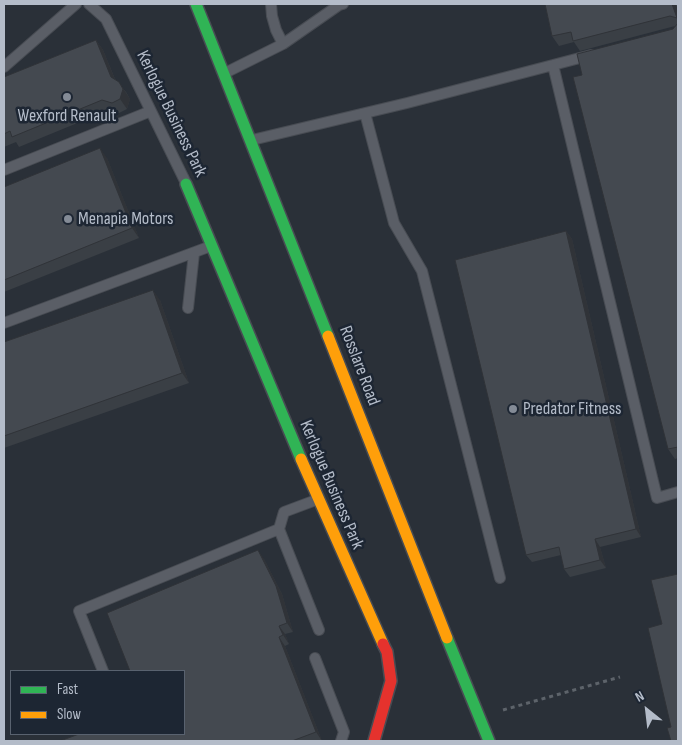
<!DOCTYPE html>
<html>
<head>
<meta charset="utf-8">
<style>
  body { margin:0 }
  #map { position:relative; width:682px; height:745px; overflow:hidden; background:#2a3038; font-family:"Sofia Sans Condensed",sans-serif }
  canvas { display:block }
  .frame { position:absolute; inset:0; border:5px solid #b4bcc9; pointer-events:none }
  .legend { position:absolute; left:10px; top:670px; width:175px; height:65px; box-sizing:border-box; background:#1d2633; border:1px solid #59626f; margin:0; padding:6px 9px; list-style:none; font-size:15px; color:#b4bcc9 }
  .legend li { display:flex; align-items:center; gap:10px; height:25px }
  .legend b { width:25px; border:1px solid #59626f }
  .north { position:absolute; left:622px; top:685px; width:50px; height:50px; -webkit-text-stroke:4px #1d2633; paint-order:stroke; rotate:331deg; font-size:14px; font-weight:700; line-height:20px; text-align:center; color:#b4bcc9 }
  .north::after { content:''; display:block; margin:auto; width:18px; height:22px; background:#b4bcc9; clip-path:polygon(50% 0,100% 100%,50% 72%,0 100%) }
</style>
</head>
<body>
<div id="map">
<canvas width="682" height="745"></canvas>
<div class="frame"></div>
<ul class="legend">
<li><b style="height:6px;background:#30b455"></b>Fast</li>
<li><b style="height:6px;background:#ff9f0a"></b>Slow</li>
</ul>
<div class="north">N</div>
</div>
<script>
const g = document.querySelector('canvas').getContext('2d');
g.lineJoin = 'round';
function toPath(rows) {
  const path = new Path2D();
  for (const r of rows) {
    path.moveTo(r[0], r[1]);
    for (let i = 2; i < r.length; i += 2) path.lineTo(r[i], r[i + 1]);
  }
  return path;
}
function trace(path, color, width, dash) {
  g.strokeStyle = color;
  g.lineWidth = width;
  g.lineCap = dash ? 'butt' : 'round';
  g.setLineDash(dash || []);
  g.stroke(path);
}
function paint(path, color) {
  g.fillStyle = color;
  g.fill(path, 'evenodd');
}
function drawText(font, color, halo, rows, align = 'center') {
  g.font = font + ' "Sofia Sans Condensed",sans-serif';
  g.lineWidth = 5;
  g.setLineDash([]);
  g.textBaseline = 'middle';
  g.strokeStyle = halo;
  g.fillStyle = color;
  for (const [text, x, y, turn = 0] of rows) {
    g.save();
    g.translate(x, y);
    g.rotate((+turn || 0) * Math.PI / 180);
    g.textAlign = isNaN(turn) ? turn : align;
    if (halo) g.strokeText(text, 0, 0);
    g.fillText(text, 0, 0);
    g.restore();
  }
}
const lane = toPath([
  [89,4,106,19,186,183],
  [271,4,272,16,276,30,283,44],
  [553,65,591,55],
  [4,67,76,4],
  [225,73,283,44,339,5,343,4],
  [365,113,394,223,422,271,500,578],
  [252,140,407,103,553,65,657,498,678,492],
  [4,170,151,111],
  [188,308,194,253],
  [4,323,211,246],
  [316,500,284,512,279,529,319,630],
  [315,658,344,732,341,741],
  [103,671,79,611,279,529]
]);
const fast = toPath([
  [196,4,328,336],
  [186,184,301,459],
  [447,638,489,741]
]);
const slow = toPath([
  [328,336,447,638],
  [301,459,383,644]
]);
const jam = toPath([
  [374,741,391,681,387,652,383,644]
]);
trace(lane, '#484c53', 12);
trace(fast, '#484c53', 14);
trace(slow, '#484c53', 14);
trace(jam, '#484c53', 14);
trace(toPath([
  [503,710,620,677]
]), '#5d636a', 3, [4, 4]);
trace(lane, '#5a5e66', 10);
trace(fast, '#30b455', 11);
trace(slow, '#ff9f0a', 11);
trace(jam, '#e5322d', 11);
paint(toPath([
  [545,4,678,4,678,6,677,7,678,11,678,458,675,459,668,449,582,75,673,29,675,26,580,51,574,42,559,46,552,36],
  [96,40,103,50,115,79,126,92,130,99,127,109,119,113,109,110,19,147,16,142,4,147,4,77],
  [107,158,139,238,4,292,4,187],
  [566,231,572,239,641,537,600,547,606,568,570,577,564,569,561,555,532,562,526,555],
  [160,300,189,383,4,448,4,342],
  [264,559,282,594,293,632,285,634,289,644,285,646,322,741,60,741,184,734]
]), '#3a3f45');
paint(toPath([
  [672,4,675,4,677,7,678,11,678,20,677,18],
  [96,40,103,50,118,87,111,77],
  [119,82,130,99,127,109,120,99],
  [100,148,107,158,139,238,132,228],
  [566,231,572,239,641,537,636,529],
  [153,290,160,300,189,383,182,373],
  [595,539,600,547,606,568,600,560],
  [258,550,264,559,282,594,293,632,287,623],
  [279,626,285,634,289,644,283,635],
  [279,637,285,646,322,741,316,732]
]), '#303338');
const building = toPath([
  [545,4,672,4,677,18,670,16,573,41,571,32,552,36,545,4],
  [678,23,678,447,668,449,573,77,582,75,577,54,673,29,678,23],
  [96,40,111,77,119,82,123,89,120,99,112,103,102,100,12,137,10,131,4,134,4,77,96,40],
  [100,148,132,228,4,280,4,187,100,148],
  [566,231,636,529,595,539,600,560,564,569,559,547,526,555,455,260,566,231],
  [153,290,182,373,4,436,4,342,153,290],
  [258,550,276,586,287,623,279,626,283,635,279,637,316,732,292,741,60,741,79,734,184,734,184,671,130,671,107,613,258,550],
  [678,574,678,741,671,741,667,728,671,727,648,628,662,624,651,580,678,574]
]);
paint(building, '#444950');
trace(building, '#303338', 1);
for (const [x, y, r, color] of [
  [67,97,5,"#848b96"],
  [68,219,5,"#848b96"],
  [513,409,5,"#848b96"]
]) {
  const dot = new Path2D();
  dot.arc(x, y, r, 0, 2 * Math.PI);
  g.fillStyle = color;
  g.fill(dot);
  trace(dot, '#1d2633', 2);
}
drawText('18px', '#b4bcc9', '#1d2633', [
  ["Kerlogue Business Park",171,114,64],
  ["Rosslare Road",359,366,69],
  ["Kerlogue Business Park",331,485,67]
]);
drawText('18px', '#b4bcc9', '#1d2633', [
  ["Wexford Renault",67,116,"center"],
  ["Menapia Motors",78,219],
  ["Predator Fitness",523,409]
], 'left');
</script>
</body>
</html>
